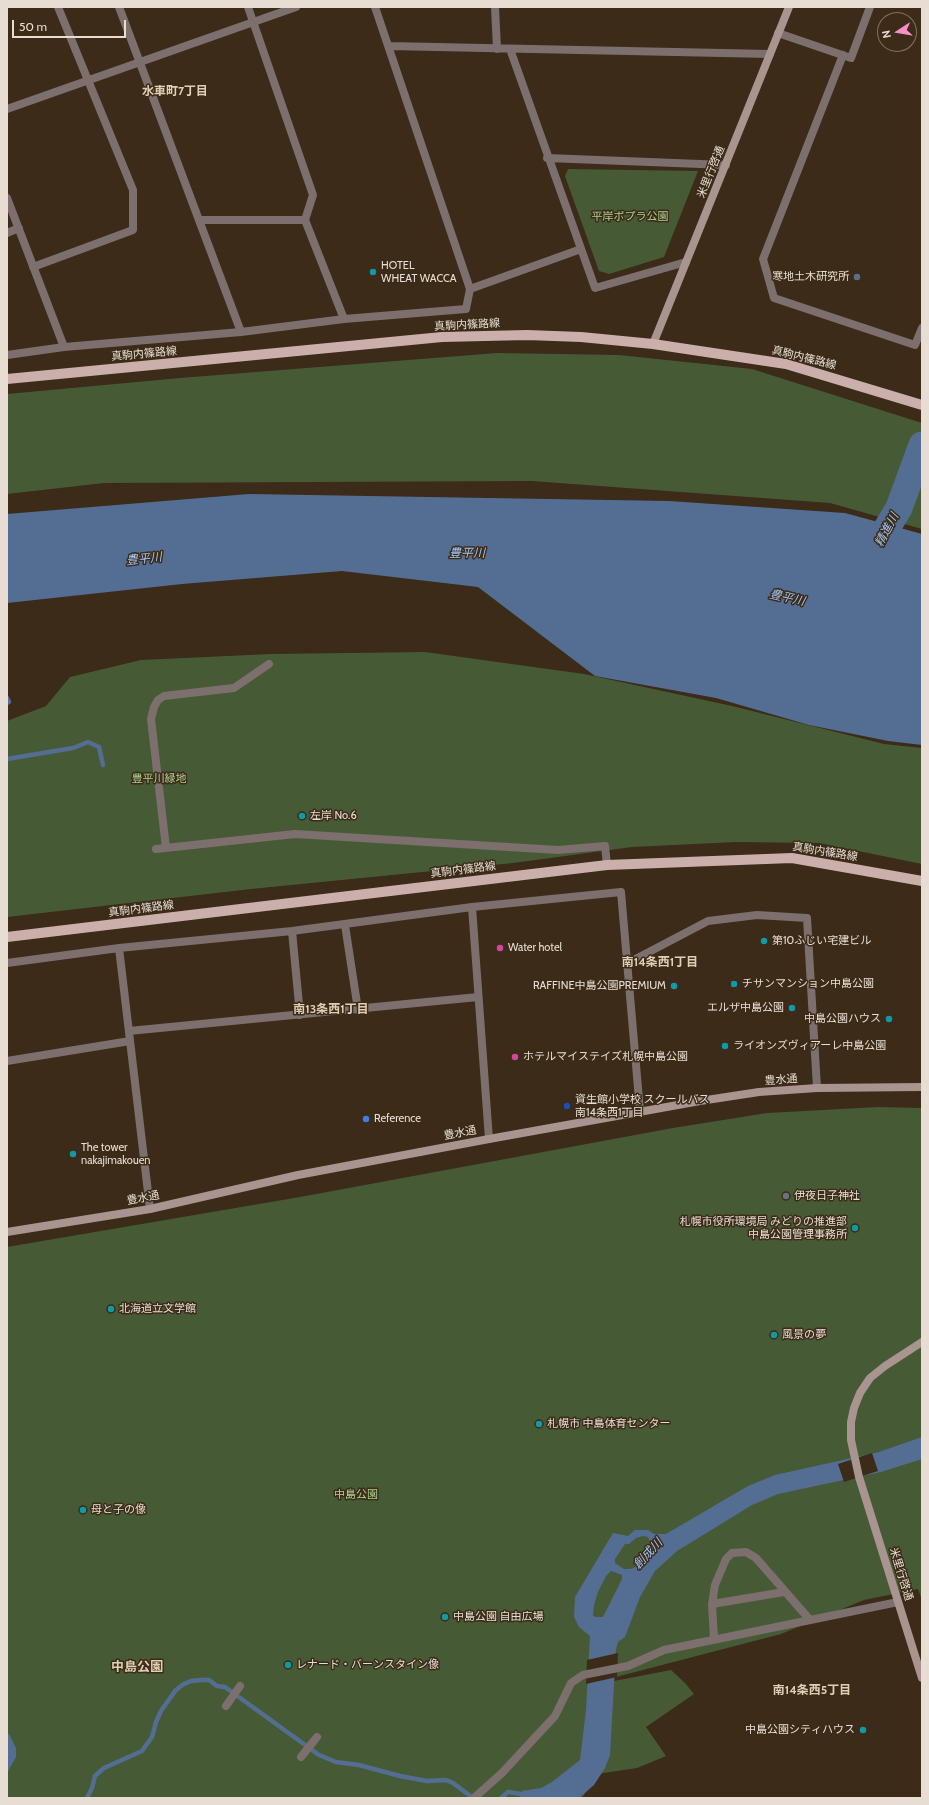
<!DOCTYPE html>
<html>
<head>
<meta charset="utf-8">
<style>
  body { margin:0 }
  #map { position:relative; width:929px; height:1805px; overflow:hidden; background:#3b2b18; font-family:Cabin,sans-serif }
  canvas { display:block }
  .frame { position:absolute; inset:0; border:8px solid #e7ddd2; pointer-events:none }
  .north { position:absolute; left:877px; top:12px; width:40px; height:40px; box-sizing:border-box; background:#3b2b18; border:1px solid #807262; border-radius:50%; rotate:258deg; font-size:11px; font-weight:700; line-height:16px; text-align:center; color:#e7ddd2 }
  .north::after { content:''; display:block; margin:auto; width:14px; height:18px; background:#fa8fc7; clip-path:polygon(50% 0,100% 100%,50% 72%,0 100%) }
  .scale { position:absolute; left:12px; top:20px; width:114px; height:18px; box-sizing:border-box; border:2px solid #e7ddd2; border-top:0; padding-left:5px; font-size:12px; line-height:14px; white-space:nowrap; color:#e7ddd2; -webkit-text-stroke:3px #3b2b18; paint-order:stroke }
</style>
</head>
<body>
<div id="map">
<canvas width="929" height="1805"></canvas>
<div class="frame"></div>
<div class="north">N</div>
<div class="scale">50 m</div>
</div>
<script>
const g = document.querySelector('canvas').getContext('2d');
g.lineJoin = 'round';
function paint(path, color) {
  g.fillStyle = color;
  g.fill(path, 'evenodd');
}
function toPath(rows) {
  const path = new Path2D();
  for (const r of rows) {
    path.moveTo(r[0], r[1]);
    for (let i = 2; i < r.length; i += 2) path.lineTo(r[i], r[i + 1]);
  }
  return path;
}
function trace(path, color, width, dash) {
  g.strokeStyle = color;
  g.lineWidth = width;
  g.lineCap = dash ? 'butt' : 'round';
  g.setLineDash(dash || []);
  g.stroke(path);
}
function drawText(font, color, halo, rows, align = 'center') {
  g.font = font + ' Cabin,"Noto Sans JP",sans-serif';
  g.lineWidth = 3;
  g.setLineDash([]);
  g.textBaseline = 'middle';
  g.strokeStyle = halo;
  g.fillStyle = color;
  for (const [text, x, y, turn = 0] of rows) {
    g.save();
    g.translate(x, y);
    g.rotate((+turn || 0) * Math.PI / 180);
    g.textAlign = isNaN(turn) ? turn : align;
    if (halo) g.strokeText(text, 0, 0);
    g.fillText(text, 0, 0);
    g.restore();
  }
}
paint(toPath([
  [568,169,698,171,664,257,609,274,599,271,565,176],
  [497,353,619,355,752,369,922,423,922,529,830,503,532,481,104,483,7,494,7,394,180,378],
  [425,652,584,674,732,706,884,744,922,748,922,864,819,843,736,842,632,847,513,863,251,889,7,917,7,721,46,706,70,677,141,660,271,654],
  [878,1107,922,1108,922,1600,918,1589,864,1600,781,1634,593,1683,614,1681,671,1670,685,1683,694,1694,646,1727,666,1756,637,1768,597,1774,582,1798,7,1798,7,1247,300,1197,673,1128,767,1113]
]), '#465b35');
paint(toPath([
  [249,494,669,501,845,513,922,534,922,745,888,741,809,725,716,698,595,676,478,587,342,571,182,584,7,603,7,514],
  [922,1437,922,1459,881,1472,778,1494,752,1505,677,1551,655,1571,640,1597,625,1637,618,1642,616,1649,610,1755,605,1768,594,1785,579,1798,520,1798,522,1791,541,1788,552,1782,580,1760,586,1710,590,1636,579,1627,574,1617,575,1597,613,1533,628,1536,635,1530,648,1530,654,1534,666,1534,748,1486,775,1475,879,1452],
  [643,1536,648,1537,651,1543,649,1551,642,1563,636,1567,630,1569,624,1569,615,1563,615,1559,625,1544,629,1544,636,1538],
  [611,1571,622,1575,622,1579,603,1617,595,1617,593,1615,594,1605,598,1592,606,1576],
  [7,1733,9,1734,16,1748,16,1757,7,1773]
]), '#536e92');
paint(toPath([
  [872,1453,878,1471,844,1482,838,1464],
  [618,1653,617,1677,586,1684,587,1660]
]), '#3b2b18');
trace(toPath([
  [7,698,9,702,7,703],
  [7,759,73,748,88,742,99,747,103,765],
  [87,1798,92,1788,95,1776,104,1768,142,1751,152,1737,156,1722,161,1711,175,1691,182,1685,191,1681,201,1680,209,1680,217,1686,225,1687,319,1755,336,1762,359,1765,400,1776,427,1781,446,1780,453,1783,473,1798],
  [501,1798,508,1792,521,1794,524,1798]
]), '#536e92', 4.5);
trace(toPath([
  [872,559,884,533,899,508,922,445]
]), '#536e92', 27);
trace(toPath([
  [778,33,851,58,870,7],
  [843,55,763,259,774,298,915,345,922,328],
  [166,848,151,719,154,707,158,700,164,696,234,688,269,664],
  [156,849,295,834,558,850,605,846,607,865],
  [712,1604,784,1592],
  [714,1639,712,1604,715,1585,726,1559,732,1553,746,1552,756,1558,810,1620],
  [474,1798,502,1773,555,1716,571,1683,583,1675,628,1666,664,1650,898,1602]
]), '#7d6f6d', 8);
trace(toPath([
  [119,7,241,332],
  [248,7,313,195,305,220,344,319],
  [495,7,497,49],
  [389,46,770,54],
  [510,49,595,288,686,262],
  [7,109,296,7],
  [547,158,726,165],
  [7,198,64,347],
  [199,220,305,220],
  [7,233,19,228],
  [33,267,133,230,133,190,58,7],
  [470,289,581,249],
  [7,355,64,347,241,332,344,319,466,309,470,289,375,7],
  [472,907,489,1139],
  [345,925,358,1010],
  [292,931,300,1015],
  [119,948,150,1209],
  [7,963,119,948,292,931,472,907,621,892,640,1111],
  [628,963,708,921,757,915,807,918,817,1088],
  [129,1031,478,997],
  [7,1061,130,1041],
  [226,1706,240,1686],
  [301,1757,317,1737]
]), '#7d6f6d', 8);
trace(toPath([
  [653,344,789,7],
  [7,1232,150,1209,298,1175,489,1139,700,1101,759,1092,817,1088,922,1087],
  [922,1342,885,1366,870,1378,860,1393,854,1408,851,1422,851,1440,859,1477,922,1678]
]), '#a99490', 8);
trace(toPath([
  [7,379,442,337,527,335,581,337,653,344,786,364,922,405],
  [7,937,607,865,792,858,922,881]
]), '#cbafab', 10);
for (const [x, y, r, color] of [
  [373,272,4,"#0f9aa8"],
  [857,277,4,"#5c6f8a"],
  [302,816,4,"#0f9aa8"],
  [764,941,4,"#0f9aa8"],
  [500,948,4,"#d1479c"],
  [734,984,4,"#0f9aa8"],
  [674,986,4,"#0f9aa8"],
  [792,1008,4,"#0f9aa8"],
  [889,1019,4,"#0f9aa8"],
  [725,1046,4,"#0f9aa8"],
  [515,1057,4,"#d1479c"],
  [567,1106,4,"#1a4fb4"],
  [366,1119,4,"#3f7fe0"],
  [73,1154,4,"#0f9aa8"],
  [786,1196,4,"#6b7280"],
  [855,1228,4,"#0f9aa8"],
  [111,1309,4,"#0f9aa8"],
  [774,1335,4,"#0f9aa8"],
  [539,1424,4,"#0f9aa8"],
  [83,1510,4,"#0f9aa8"],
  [445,1617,4,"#0f9aa8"],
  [288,1665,4,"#0f9aa8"],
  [863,1730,4,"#0f9aa8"]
]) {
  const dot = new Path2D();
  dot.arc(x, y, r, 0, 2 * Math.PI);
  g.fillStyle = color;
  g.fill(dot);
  trace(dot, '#3b2b18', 1.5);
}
drawText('11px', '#e7ddd2', '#3b2b18', [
  ["米里行啓通",711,172,-68],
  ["真駒内篠路線",467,325,-3],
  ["真駒内篠路線",144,354,-5],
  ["真駒内篠路線",804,358,14],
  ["真駒内篠路線",825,852,9],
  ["真駒内篠路線",463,870,-7],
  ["真駒内篠路線",141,909,-7],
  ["豊水通",781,1080,-4],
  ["豊水通",460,1133,-11],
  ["豊水通",143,1198,-11],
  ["米里行啓通",901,1574,73]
]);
drawText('11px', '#add190', '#3b2b18', [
  ["平岸ポプラ公園",630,217],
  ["豊平川緑地",159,779],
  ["中島公園",356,1495]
]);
drawText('11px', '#e7ddd2', '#3b2b18', [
  ["HOTEL",381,266],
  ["WHEAT WACCA",381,279],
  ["寒地土木研究所",849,277,"right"],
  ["左岸 No.6",310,816],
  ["第10ふじい宅建ビル",772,941],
  ["Water hotel",508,948],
  ["チサンマンション中島公園",742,984],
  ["RAFFINE中島公園PREMIUM",666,986,"right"],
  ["エルザ中島公園",784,1008,"right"],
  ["中島公園ハウス",881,1019,"right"],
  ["ライオンズヴィアーレ中島公園",733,1046],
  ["ホテルマイステイズ札幌中島公園",523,1057],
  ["資生館小学校 スクールバス",575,1100],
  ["南14条西1丁目",575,1113],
  ["Reference",374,1119],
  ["The tower",81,1148],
  ["nakajimakouen",81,1161],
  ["伊夜日子神社",794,1196],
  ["札幌市役所環境局 みどりの推進部",847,1222,"right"],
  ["中島公園管理事務所",847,1235,"right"],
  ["北海道立文学館",119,1309],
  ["風景の夢",782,1335],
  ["札幌市 中島体育センター",547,1424],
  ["母と子の像",91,1510],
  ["中島公園 自由広場",453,1617],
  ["レナード・バーンスタイン像",296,1665],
  ["中島公園シティハウス",855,1730,"right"]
], 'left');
drawText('bold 12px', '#e1ceb6', '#3b2b18', [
  ["水車町7丁目",175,91],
  ["南14条西1丁目",660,962],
  ["南13条西1丁目",331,1009],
  ["南14条西5丁目",812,1690]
]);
drawText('italic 12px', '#a2c5f4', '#3b2b18', [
  ["精進川",887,530,-62],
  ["豊平川",467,553],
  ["豊平川",144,559,-6],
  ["豊平川",787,598,13],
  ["創成川",648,1554,-47]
]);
drawText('bold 13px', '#e1ceb6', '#3b2b18', [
  ["中島公園",137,1667]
]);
</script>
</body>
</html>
